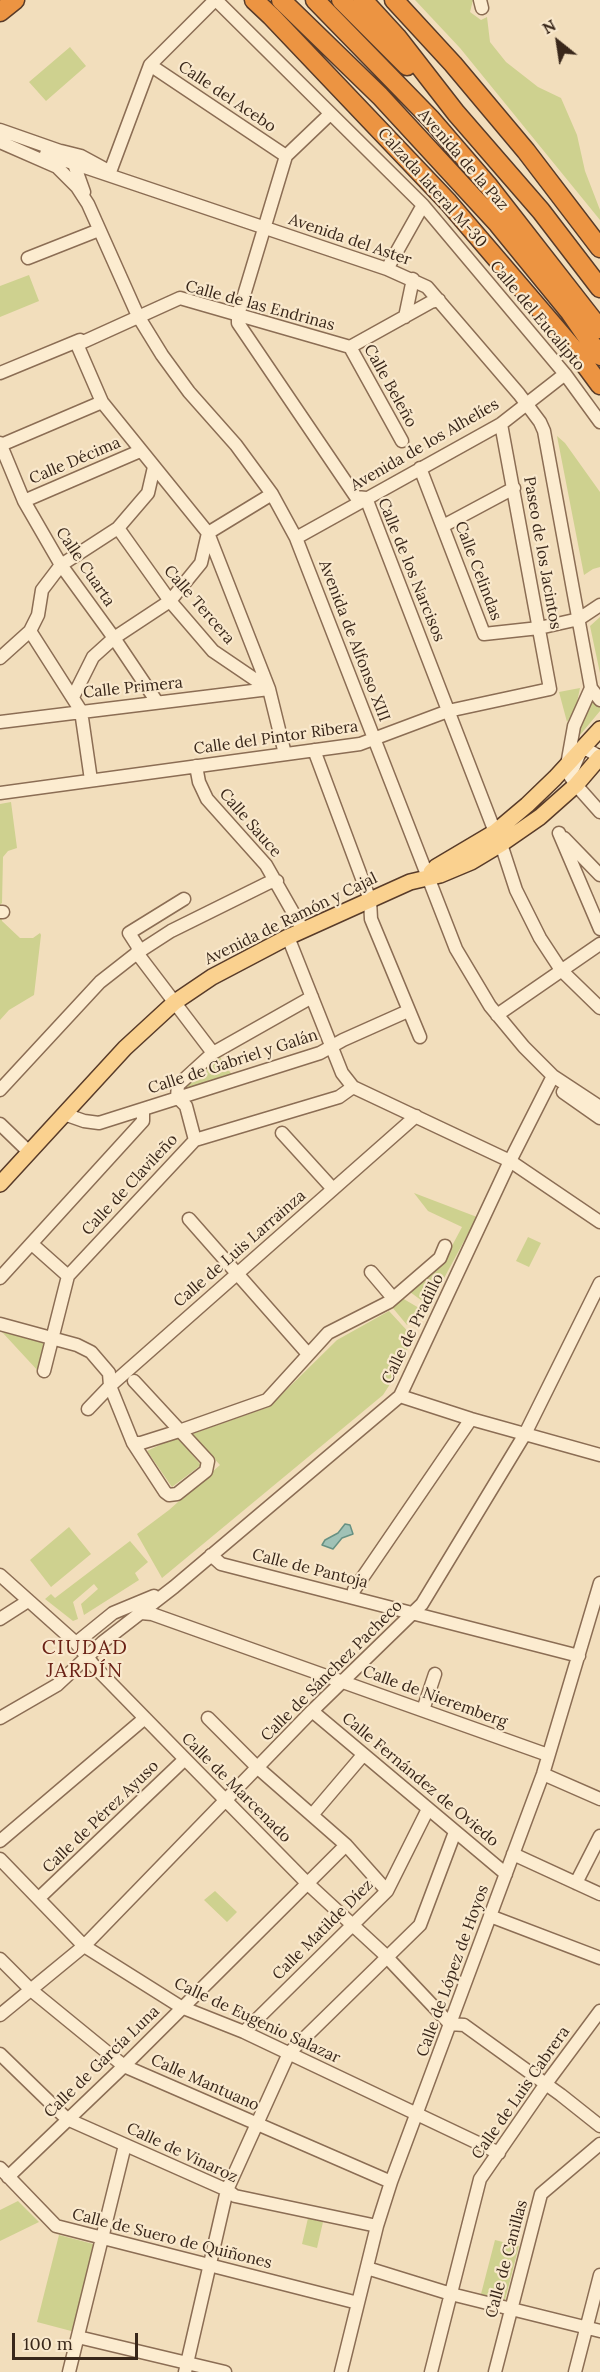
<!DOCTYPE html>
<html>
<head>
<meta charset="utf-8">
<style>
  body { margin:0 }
  #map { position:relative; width:600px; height:2372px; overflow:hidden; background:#f2debc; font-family:Lora,serif }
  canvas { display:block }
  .north { position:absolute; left:528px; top:12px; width:60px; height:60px; -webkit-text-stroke:4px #f9e8cc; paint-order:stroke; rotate:330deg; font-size:16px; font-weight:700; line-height:24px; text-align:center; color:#39271a }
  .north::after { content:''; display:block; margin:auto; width:21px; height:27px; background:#39271a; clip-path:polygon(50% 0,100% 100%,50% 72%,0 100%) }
  .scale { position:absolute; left:12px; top:2333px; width:126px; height:27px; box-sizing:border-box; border:3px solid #39271a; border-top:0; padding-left:8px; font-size:18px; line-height:21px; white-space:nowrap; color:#39271a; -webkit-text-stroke:4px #f9e8cc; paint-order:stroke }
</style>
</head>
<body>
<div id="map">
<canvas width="600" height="2372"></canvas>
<div class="north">N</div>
<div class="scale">100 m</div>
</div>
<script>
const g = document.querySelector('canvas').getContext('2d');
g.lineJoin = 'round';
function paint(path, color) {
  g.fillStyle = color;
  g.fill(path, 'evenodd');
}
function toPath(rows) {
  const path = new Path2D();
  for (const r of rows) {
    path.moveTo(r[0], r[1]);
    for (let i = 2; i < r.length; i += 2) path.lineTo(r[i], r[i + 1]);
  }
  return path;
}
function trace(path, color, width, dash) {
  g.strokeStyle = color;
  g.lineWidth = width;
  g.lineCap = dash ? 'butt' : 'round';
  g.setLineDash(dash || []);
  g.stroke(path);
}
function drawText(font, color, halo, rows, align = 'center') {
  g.font = font + ' Lora,serif';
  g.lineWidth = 4.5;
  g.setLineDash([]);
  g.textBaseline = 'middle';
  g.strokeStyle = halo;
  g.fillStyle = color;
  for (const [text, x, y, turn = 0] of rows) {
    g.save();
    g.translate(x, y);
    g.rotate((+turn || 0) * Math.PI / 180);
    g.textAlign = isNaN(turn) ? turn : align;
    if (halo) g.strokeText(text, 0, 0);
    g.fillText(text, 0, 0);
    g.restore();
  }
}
paint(toPath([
  [415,0,473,0,470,12,481,20,487,17,490,42,506,62,538,87,561,98,577,135,585,171,600,210,600,220,460,48],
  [70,47,86,66,46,101,29,82],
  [29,275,39,301,0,317,0,286],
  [557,436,565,443,600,492,600,567,593,569,584,575],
  [600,617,600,673,590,626],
  [580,688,576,707,567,722,559,692],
  [591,691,600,705,600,711,575,741],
  [11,802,17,848,8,851,3,857,2,903,0,905,0,804],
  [0,907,2,921,20,938,33,938,40,933,41,935,34,995,9,1010,0,1020],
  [218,1054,232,1075,184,1091,182,1086],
  [414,1193,477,1217,429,1306,410,1292,445,1259,462,1227,428,1211],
  [528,1237,541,1243,529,1267,516,1261],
  [402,1298,419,1308,407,1325,392,1307],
  [389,1311,413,1337,394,1378,383,1395,162,1578,137,1534,169,1510,220,1465,192,1434,269,1407,337,1340],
  [2,1332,47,1343,39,1372],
  [177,1437,201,1465,172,1487,147,1451],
  [69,1527,91,1554,51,1587,30,1560],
  [130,1541,148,1562,135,1573,139,1580,84,1615,81,1604,98,1589,94,1584,73,1602,78,1619,73,1621,45,1599,51,1594,55,1598],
  [215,1891,237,1912,227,1922,204,1900],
  [18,2201,39,2222,0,2241,0,2210],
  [308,2218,323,2222,317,2248,302,2244],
  [59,2235,97,2245,75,2332,37,2322],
  [495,2240,519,2246,505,2300,481,2294]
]), '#ced18f');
const water = toPath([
  [345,1524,350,1525,353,1534,342,1538,333,1549,322,1545,325,1540,338,1533,345,1524]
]);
paint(water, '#a0c2b6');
trace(water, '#679183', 1.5);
const minor = toPath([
  [216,0,423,205,565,374,600,422],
  [480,0,482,8],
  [150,65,286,156],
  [330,114,286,156,238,315,238,323,356,497,366,498,495,832],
  [0,130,60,151,74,164,84,192],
  [0,142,57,167,77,187,88,204,138,316,162,355,189,392,236,445,272,494,296,538,456,949,490,1006,524,1047,553,1076,600,1107],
  [61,151,81,156,105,169],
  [46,154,387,269,427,287,519,394,540,422,544,431,591,688,600,700],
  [110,172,150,65,215,0],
  [28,258,99,230],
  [387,269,423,205],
  [405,317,413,279],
  [76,342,102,402,208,533,269,689,285,754],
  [350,347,402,441],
  [0,373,80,340,83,342,180,298,350,347,431,302,439,300],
  [0,443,24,501,61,565,114,638,157,702],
  [1,445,102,402],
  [420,468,484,634,539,628,579,619,600,605],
  [24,501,140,451],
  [443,526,514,488],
  [118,528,170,601,213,651,269,689],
  [296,538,501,424,565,374],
  [30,631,81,711,91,780],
  [0,658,30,631,38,615,42,590,61,565,118,528,148,493,154,467],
  [73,697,93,657,114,638,170,601,201,563,208,533,272,494],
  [0,722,269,689],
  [314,750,370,900,371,919,420,1037],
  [600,757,588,750,581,750,570,776,576,785,600,812],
  [567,765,574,726,591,688],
  [196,766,199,782,207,799,266,865,303,930],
  [0,793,360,744,448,711,550,689,501,424],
  [559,833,600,929],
  [564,838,600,875],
  [501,844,516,890,540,938,561,970,600,1008],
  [184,899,129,933,138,947,137,953,213,1053],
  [0,912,3,912],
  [288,937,342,1073,353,1087,510,1161,600,1222],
  [497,1015,600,944],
  [0,1090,100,982,137,953,171,931,268,883,277,881],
  [563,1092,600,1118],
  [177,1097,178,1085,213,1053,312,997],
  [177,1097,186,1106,195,1140],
  [64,1114,84,1121,99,1123,320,1053,343,1040,408,1011],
  [0,1124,29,1152],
  [282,1133,333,1189],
  [189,1219,308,1354],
  [32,1244,68,1276],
  [371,1272,393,1298],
  [0,1278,143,1121,143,1109],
  [0,1324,77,1345,91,1352,109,1373,110,1386,133,1443,165,1492,169,1495,177,1494,206,1471,208,1461,134,1381],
  [44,1371,68,1276,195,1140,339,1097,353,1087],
  [400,1396,471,1419,600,1455],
  [88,1409,110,1386,416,1116],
  [133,1443,141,1443,179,1431,267,1400,328,1333,389,1302,440,1258,445,1246],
  [211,1555,221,1564,579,1656],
  [0,1575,76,1643,95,1667,185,1759,307,1883,383,1953,450,2024,464,2025,561,2095,600,2126],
  [353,1597,354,1590,471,1419],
  [141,1613,152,1614,548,1755],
  [0,1619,28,1601],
  [76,1643,113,1613,154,1596],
  [423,1710,435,1674],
  [312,1711,506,1874],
  [0,1718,57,1685,103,1642,174,1587,400,1396,510,1161,553,1076],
  [208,1718,258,1768,346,1845,387,1891],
  [543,1774,600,1799],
  [312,1815,363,1755],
  [0,1841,145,1718],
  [513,1854,600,1894],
  [0,1859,84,1946,181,2007,244,2032,499,2153],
  [576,1883,600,1836],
  [39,1898,185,1759],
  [490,1916,600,1958],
  [0,1959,31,1990,124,2066,391,2182],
  [0,2015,84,1946,312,1711,422,1604,525,1434,600,1283],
  [244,2032,387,1891,428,1809],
  [0,2054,67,2119,227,2190,235,2196,377,2226],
  [0,2168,56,2226,358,2303],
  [8,2177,124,2066,346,1845],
  [367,2268,451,2294,600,2331],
  [78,2337,225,2372],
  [69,2372,125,2145],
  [185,2372,227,2190,289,2053,420,1925,455,1832],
  [341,2372,377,2226,391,2182,543,1774,600,1583],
  [431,2372,480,2179,545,2085,600,2011],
  [495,2372,541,2194,600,2144],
  [575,2372,600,2275]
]);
const major = toPath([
  [431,872,436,867,495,832,527,805,555,778,600,729],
  [0,1184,125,1048,175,1002,212,977,288,937,410,882,440,875,471,862,501,844,540,817,576,785,600,757]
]);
const highway = toPath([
  [254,0,271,16,448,202,572,347,600,385],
  [281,0,380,96,498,224,569,311,600,356],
  [315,0,431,119,487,184,600,329],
  [341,0,407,66],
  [363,0,397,37,456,113,541,211,600,288],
  [394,0,453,64,526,151,600,248],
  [0,12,15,0]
]);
trace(minor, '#8b6d54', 15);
trace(major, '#583b29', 18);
trace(highway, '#583b29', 21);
trace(minor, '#fcecd0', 12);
trace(major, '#fad18f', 15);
trace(highway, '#ec9442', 18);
drawText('16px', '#39271a', '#f9e8cc', [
  ["Calle del Acebo",227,97,34],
  ["Avenida de la Paz",463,160,49],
  ["Calzada lateral M-30",432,188,48],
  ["Avenida del Aster",350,240,19],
  ["Calle de las Endrinas",260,306,15],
  ["Calle del Eucalipto",537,316,50],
  ["Calle Beleño",390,386,61],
  ["Avenida de los Alhelíes",425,445,-30],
  ["Calle Décima",75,461,-23],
  ["Paseo de los Jacintos",542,553,80],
  ["Calle Cuarta",85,567,56],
  ["Calle de los Narcisos",411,570,68],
  ["Calle Celindas",478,571,69],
  ["Calle Tercera",199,605,49],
  ["Avenida de Alfonso XIII",354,641,69],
  ["Calle Primera",133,688,-6],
  ["Calle del Pintor Ribera",276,738,-8],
  ["Calle Sauce",250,823,49],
  ["Avenida de Ramón y Cajal",291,919,-26],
  ["Calle de Gabriel y Galán",233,1062,-18],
  ["Calle de Clavileño",130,1185,-47],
  ["Calle de Luis Larrainza",240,1249,-41],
  ["Calle de Pradillo",413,1329,-64],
  ["Calle de Pantoja",310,1569,14],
  ["Calle de Sánchez Pacheco",332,1671,-45],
  ["Calle de Nieremberg",435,1697,20],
  ["Calle Fernández de Oviedo",420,1780,40],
  ["Calle de Marcenado",236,1788,45],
  ["Calle de Pérez Ayuso",101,1817,-44],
  ["Calle Matilde Díez",323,1930,-45],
  ["Calle de López de Hoyos",453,1971,-70],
  ["Calle de Eugenio Salazar",257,2021,25],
  ["Calle de García Luna",102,2062,-44],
  ["Calle Mantuano",205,2083,24],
  ["Calle de Luis Cabrera",521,2093,-55],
  ["Calle de Vinaroz",182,2153,25],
  ["Calle de Suero de Quiñones",172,2239,14],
  ["Calle de Canillas",507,2259,-75]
]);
g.letterSpacing = '1.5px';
drawText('20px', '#6a2115', '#f9e8cc', [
  ["CIUDAD",85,1648],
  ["JARDÍN",85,1671]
]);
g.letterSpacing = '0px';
</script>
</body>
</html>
